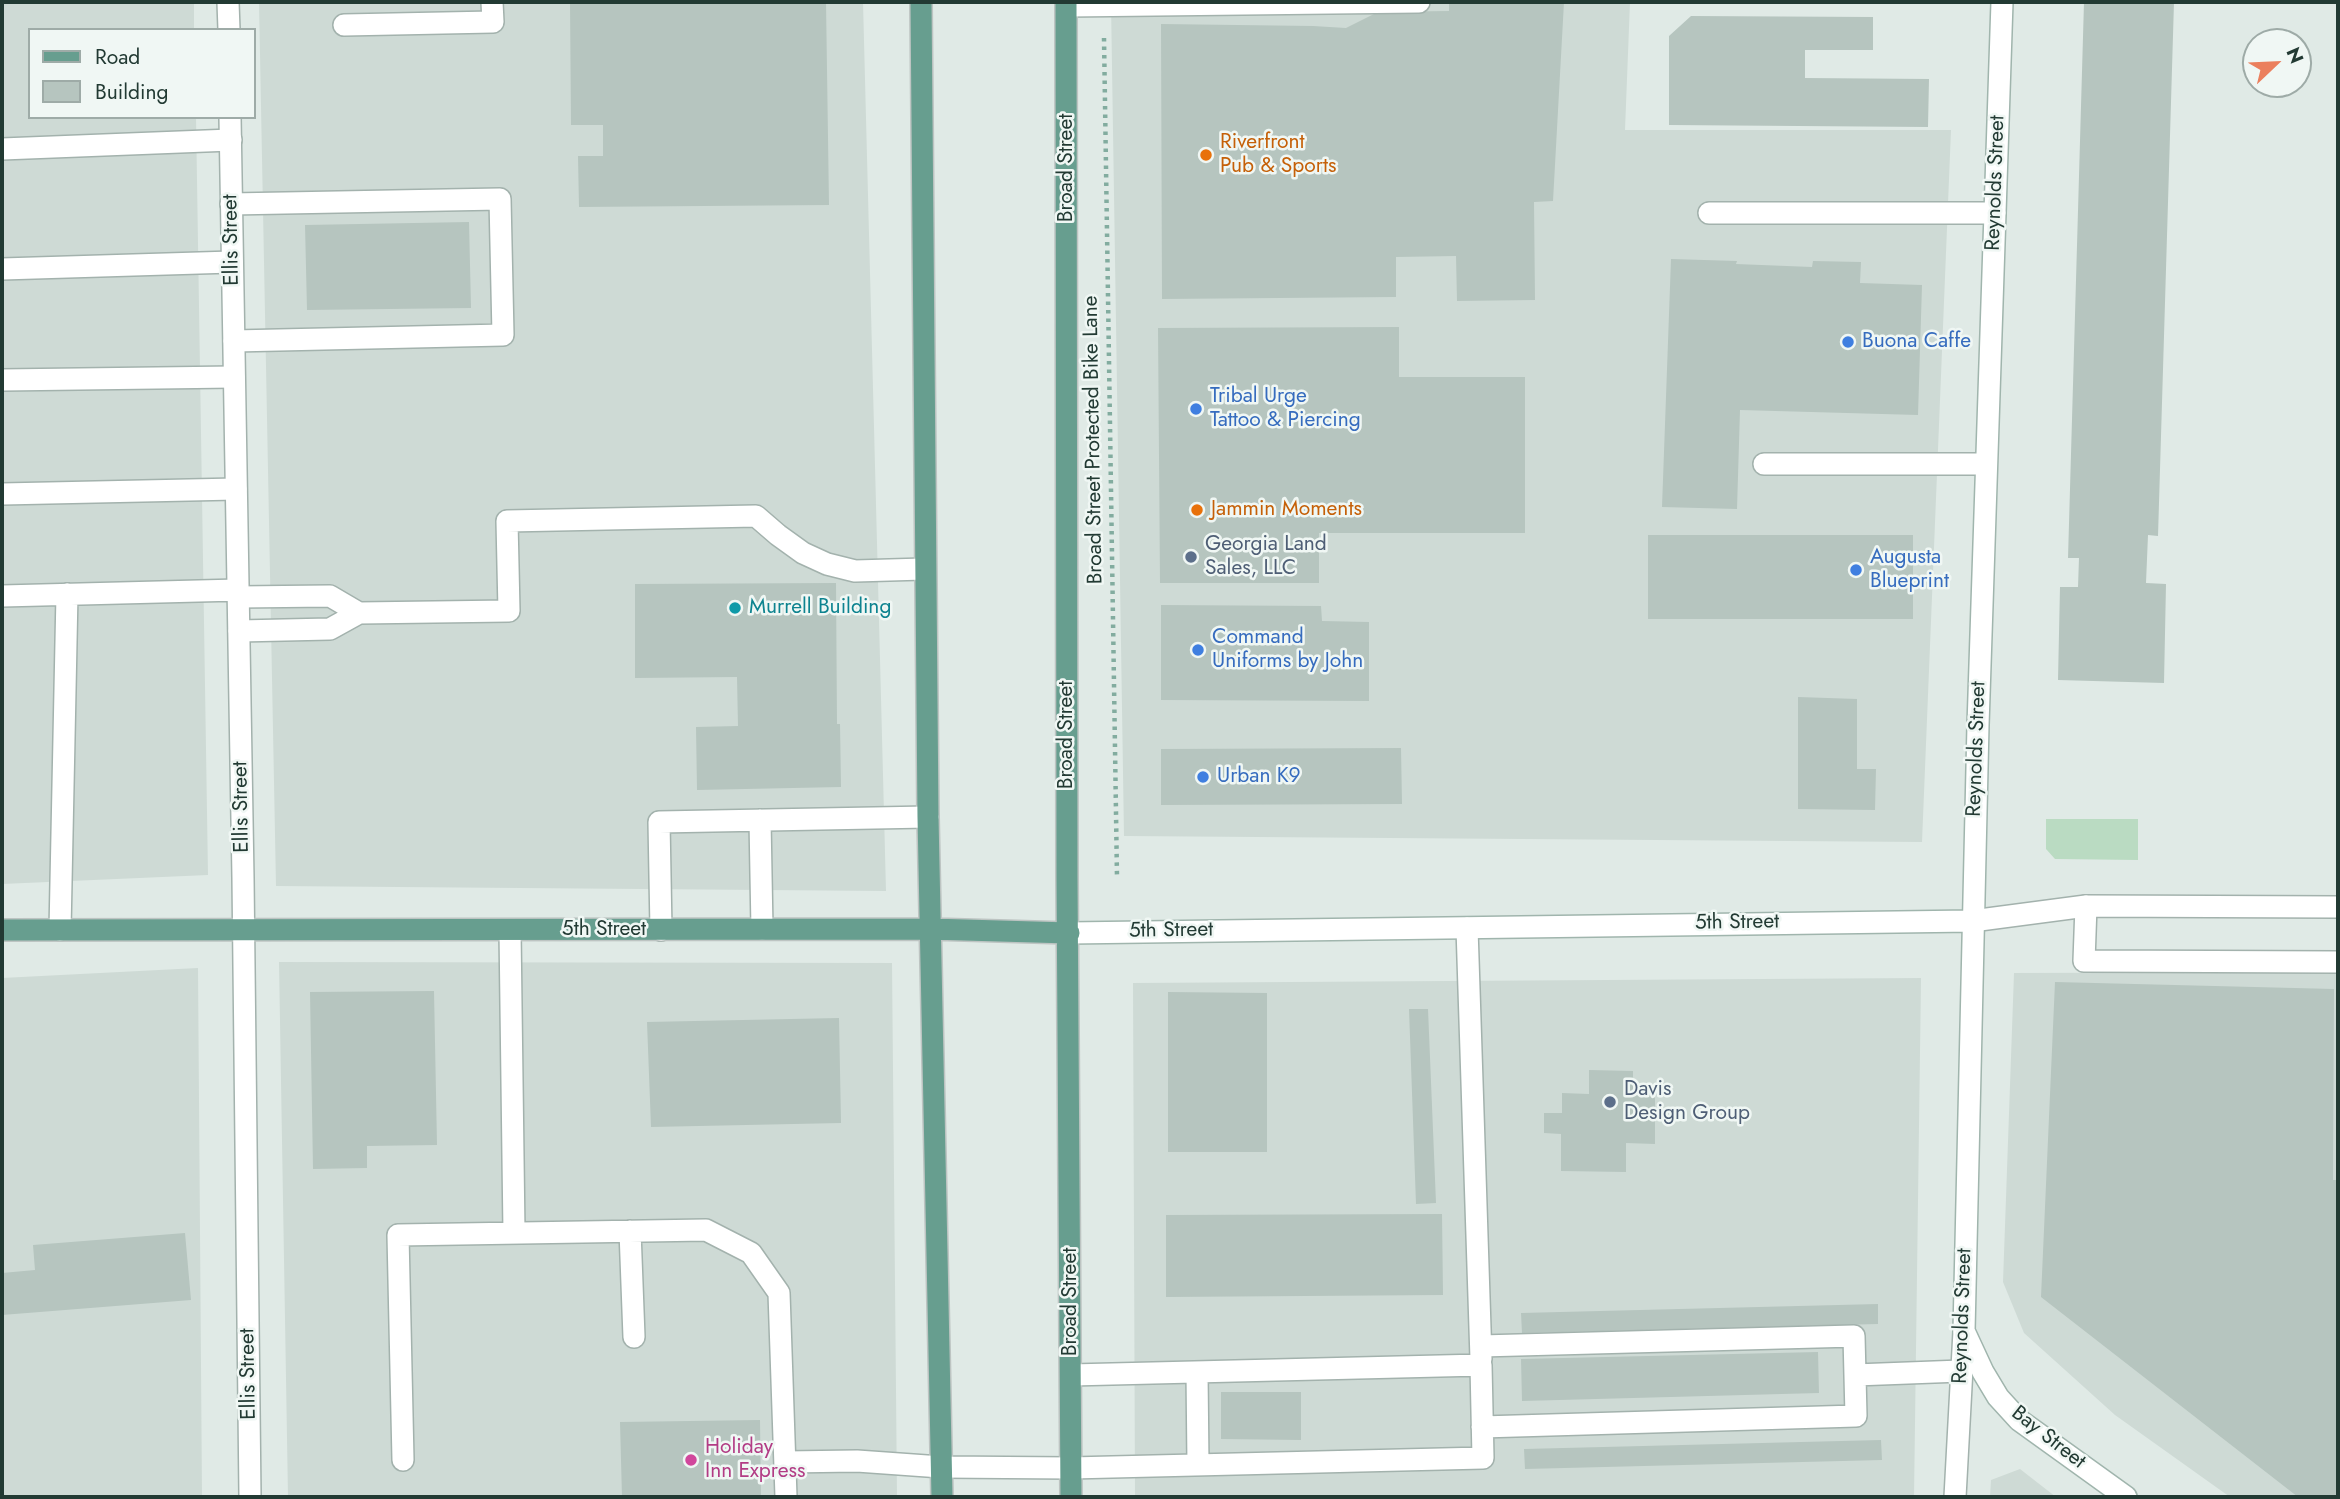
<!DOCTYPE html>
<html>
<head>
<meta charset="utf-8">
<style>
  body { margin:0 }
  #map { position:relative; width:2340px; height:1499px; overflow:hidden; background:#e0eae6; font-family:Jost,sans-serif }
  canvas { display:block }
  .frame { position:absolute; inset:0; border:4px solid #223a33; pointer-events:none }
  .legend { position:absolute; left:28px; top:28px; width:228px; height:91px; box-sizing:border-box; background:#f0f7f4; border:2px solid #9eaba7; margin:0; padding:9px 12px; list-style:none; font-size:21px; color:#223a33 }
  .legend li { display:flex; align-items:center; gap:14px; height:35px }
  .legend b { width:35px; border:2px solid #9eaba7 }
  .north { position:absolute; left:2242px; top:28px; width:70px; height:70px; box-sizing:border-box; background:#f0f7f4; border:2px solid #9eaba7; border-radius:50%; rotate:67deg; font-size:19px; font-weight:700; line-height:28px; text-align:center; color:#223a33 }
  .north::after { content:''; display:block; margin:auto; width:24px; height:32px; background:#eb7f5d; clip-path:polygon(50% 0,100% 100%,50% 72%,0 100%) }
</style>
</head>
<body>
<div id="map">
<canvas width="2340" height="1499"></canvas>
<div class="frame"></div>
<ul class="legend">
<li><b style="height:9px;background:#679e8f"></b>Road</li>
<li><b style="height:19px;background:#b6c5bf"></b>Building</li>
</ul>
<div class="north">N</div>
</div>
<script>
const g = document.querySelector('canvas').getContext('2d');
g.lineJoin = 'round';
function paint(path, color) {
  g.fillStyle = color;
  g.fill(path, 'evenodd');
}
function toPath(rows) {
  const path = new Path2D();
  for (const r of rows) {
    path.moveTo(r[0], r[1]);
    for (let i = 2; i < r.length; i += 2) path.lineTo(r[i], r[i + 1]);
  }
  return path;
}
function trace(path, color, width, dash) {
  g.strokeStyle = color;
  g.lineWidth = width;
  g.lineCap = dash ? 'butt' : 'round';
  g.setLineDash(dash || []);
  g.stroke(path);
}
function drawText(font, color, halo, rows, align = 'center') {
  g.font = font + ' Jost,sans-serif';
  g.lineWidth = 5;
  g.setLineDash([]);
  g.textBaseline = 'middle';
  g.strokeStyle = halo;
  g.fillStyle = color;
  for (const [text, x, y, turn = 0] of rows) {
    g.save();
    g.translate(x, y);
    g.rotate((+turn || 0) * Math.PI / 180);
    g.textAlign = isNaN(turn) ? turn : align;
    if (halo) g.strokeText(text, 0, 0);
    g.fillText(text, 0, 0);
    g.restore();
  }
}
paint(toPath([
  [2,2,194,2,194,30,30,30,30,117,196,117,208,875,2,884],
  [259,2,863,2,886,891,276,886],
  [1111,2,1630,2,1625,130,1951,130,1922,842,1124,836],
  [279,962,892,963,897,1497,288,1497],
  [198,968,202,1497,2,1497,2,978],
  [2338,972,2338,1497,2230,1497,2115,1415,2024,1333,2003,1282,2014,973],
  [1921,978,1914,1497,1135,1497,1133,983],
  [2020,1469,2056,1497,1990,1497,1991,1480]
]), '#cedad5');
paint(toPath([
  [2046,819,2138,819,2138,860,2055,859,2046,849]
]), '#badbc2');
paint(toPath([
  [570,2,826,2,829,205,579,207,578,156,603,156,603,125,571,125],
  [1449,2,1564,2,1553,201,1534,202,1535,300,1457,301,1456,256,1396,257,1396,297,1162,299,1161,24,1313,26,1346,28,1378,12,1449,11],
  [2084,2,2174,2,2158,536,2148,535,2146,583,2166,584,2164,683,2058,680,2060,587,2078,587,2079,558,2068,558],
  [1691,16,1873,17,1873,50,1805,50,1805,78,1929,79,1928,127,1669,125,1669,36],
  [469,222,471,308,307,310,305,225],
  [1671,259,1737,261,1736,264,1812,267,1813,261,1861,262,1860,283,1922,285,1918,415,1740,410,1737,509,1662,507],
  [1399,327,1399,377,1525,377,1525,533,1319,533,1319,583,1160,583,1158,328],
  [1648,535,1913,535,1913,619,1648,619],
  [836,583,837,724,840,724,841,787,697,790,696,727,738,726,737,677,635,678,635,584],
  [1161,605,1321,606,1322,621,1369,622,1369,701,1161,700],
  [1798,697,1857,699,1857,769,1876,769,1875,810,1798,809],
  [1401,748,1402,804,1161,805,1161,749],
  [2055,982,2334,989,2333,1180,2338,1180,2338,1497,2298,1497,2041,1297],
  [434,991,437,1145,367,1146,367,1168,313,1169,310,992],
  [1168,992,1267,993,1267,1152,1168,1152],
  [1409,1009,1428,1009,1436,1203,1416,1204],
  [839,1018,841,1123,651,1127,647,1022],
  [1589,1070,1633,1071,1633,1095,1655,1095,1655,1144,1626,1143,1626,1172,1561,1171,1561,1134,1544,1133,1544,1113,1562,1113,1562,1093,1589,1094],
  [1442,1214,1443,1295,1166,1297,1166,1215],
  [185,1233,191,1300,2,1315,2,1273,35,1270,33,1245],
  [1878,1304,1878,1324,1522,1333,1521,1313],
  [1818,1352,1819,1393,1522,1401,1521,1359],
  [1221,1392,1301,1392,1301,1440,1221,1439],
  [760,1420,761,1497,622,1497,620,1422],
  [1881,1440,1882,1460,1525,1469,1524,1449]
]), '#b6c5bf');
const service = toPath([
  [1067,6,1419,2],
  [344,25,493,22,492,2],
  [2,149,231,140],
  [231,204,500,199,503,335,234,341],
  [1709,213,1995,213],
  [2,269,232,262],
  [2,380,234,377],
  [1764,464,1985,464],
  [2,494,236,489],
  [2,596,238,590],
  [238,597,330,596,359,613],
  [239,631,330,629,359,613,509,611,507,521,756,516,778,535,803,553,827,564,855,571,924,569],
  [760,820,762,929],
  [2086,906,2084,961,2338,962],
  [1467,928,1481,1359],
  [60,930,67,594],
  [510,930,514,1233],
  [661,930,659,822,928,817],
  [630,1231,634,1337],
  [1481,1346,1854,1336,1856,1416,1482,1427],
  [1197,1372,1198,1465],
  [1855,1375,1961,1371],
  [403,1460,398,1235,706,1230,751,1253,779,1293,786,1497],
  [785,1462,857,1461,941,1467,1071,1468,1483,1458,1481,1365,1071,1375]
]);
const minor = toPath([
  [228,2,229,30],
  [230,117,243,878,250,1497],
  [1972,921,2086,906,2338,907],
  [1955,1497,1964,1331]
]);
const secondary = toPath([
  [2002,2,1978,725,1964,1331,1983,1372,1998,1397,2019,1420,2126,1497],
  [1069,933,1972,921]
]);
const primary = toPath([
  [921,2,928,817,942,1497],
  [1066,2,1067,878,1071,1497],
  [2,930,930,929,1069,933]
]);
trace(service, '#a3b2ad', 24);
trace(minor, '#a3b2ad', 24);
trace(secondary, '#a0b5ad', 24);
trace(primary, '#bdc4c2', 24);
trace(toPath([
  [1104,38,1117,877]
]), '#82ac9f', 4.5, [3.5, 5]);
trace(service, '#fff', 21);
trace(minor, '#fff', 21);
trace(secondary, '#fff', 21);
trace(primary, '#679e8f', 21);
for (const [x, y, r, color] of [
  [1206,155,7,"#e8710a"],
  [1848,342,7,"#3f7fe0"],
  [1196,409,7,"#3f7fe0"],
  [1197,510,7,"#e8710a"],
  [1191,557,7,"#5c6f8a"],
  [1856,570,7,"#3f7fe0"],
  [735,608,7,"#0f9aa8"],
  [1198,650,7,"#3f7fe0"],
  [1203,777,7,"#3f7fe0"],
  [1610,1102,7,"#5c6f8a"],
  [691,1460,7,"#d1479c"]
]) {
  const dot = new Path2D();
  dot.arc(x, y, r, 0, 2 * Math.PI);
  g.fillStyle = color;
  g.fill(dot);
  trace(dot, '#f0f7f4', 2.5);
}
drawText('21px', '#c56008', '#f0f7f4', [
  ["Riverfront",1220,143],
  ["Pub & Sports",1220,167],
  ["Jammin Moments",1211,510]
], 'left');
drawText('21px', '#223a33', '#f0f7f4', [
  ["Broad Street",1067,168,-90],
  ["Reynolds Street",1996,183,-88],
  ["Ellis Street",232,240,-91],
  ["Broad Street Protected Bike Lane",1094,440,-91],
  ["Broad Street",1067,735,-90],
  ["Reynolds Street",1977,749,-88],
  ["Ellis Street",242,807,-91],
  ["5th Street",1737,923,-1],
  ["5th Street",604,930],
  ["5th Street",1171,931,-1],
  ["Broad Street",1071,1302,-90],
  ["Reynolds Street",1963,1316,-88],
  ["Ellis Street",249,1374,-91],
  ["Bay Street",2048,1438,38]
]);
drawText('21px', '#366cbe', '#f0f7f4', [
  ["Buona Caffe",1862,342],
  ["Tribal Urge",1210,397],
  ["Tattoo & Piercing",1210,421],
  ["Augusta",1870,558],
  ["Blueprint",1870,582],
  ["Command",1212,638],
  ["Uniforms by John",1212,662],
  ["Urban K9",1217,777]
], 'left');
drawText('21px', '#4e5e75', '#f0f7f4', [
  ["Georgia Land",1205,545],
  ["Sales, LLC",1205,569],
  ["Davis",1624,1090],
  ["Design Group",1624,1114]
], 'left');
drawText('21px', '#0d838f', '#f0f7f4', [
  ["Murrell Building",749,608]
], 'left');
drawText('21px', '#b23c85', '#f0f7f4', [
  ["Holiday",705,1448],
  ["Inn Express",705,1472]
], 'left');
</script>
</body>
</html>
